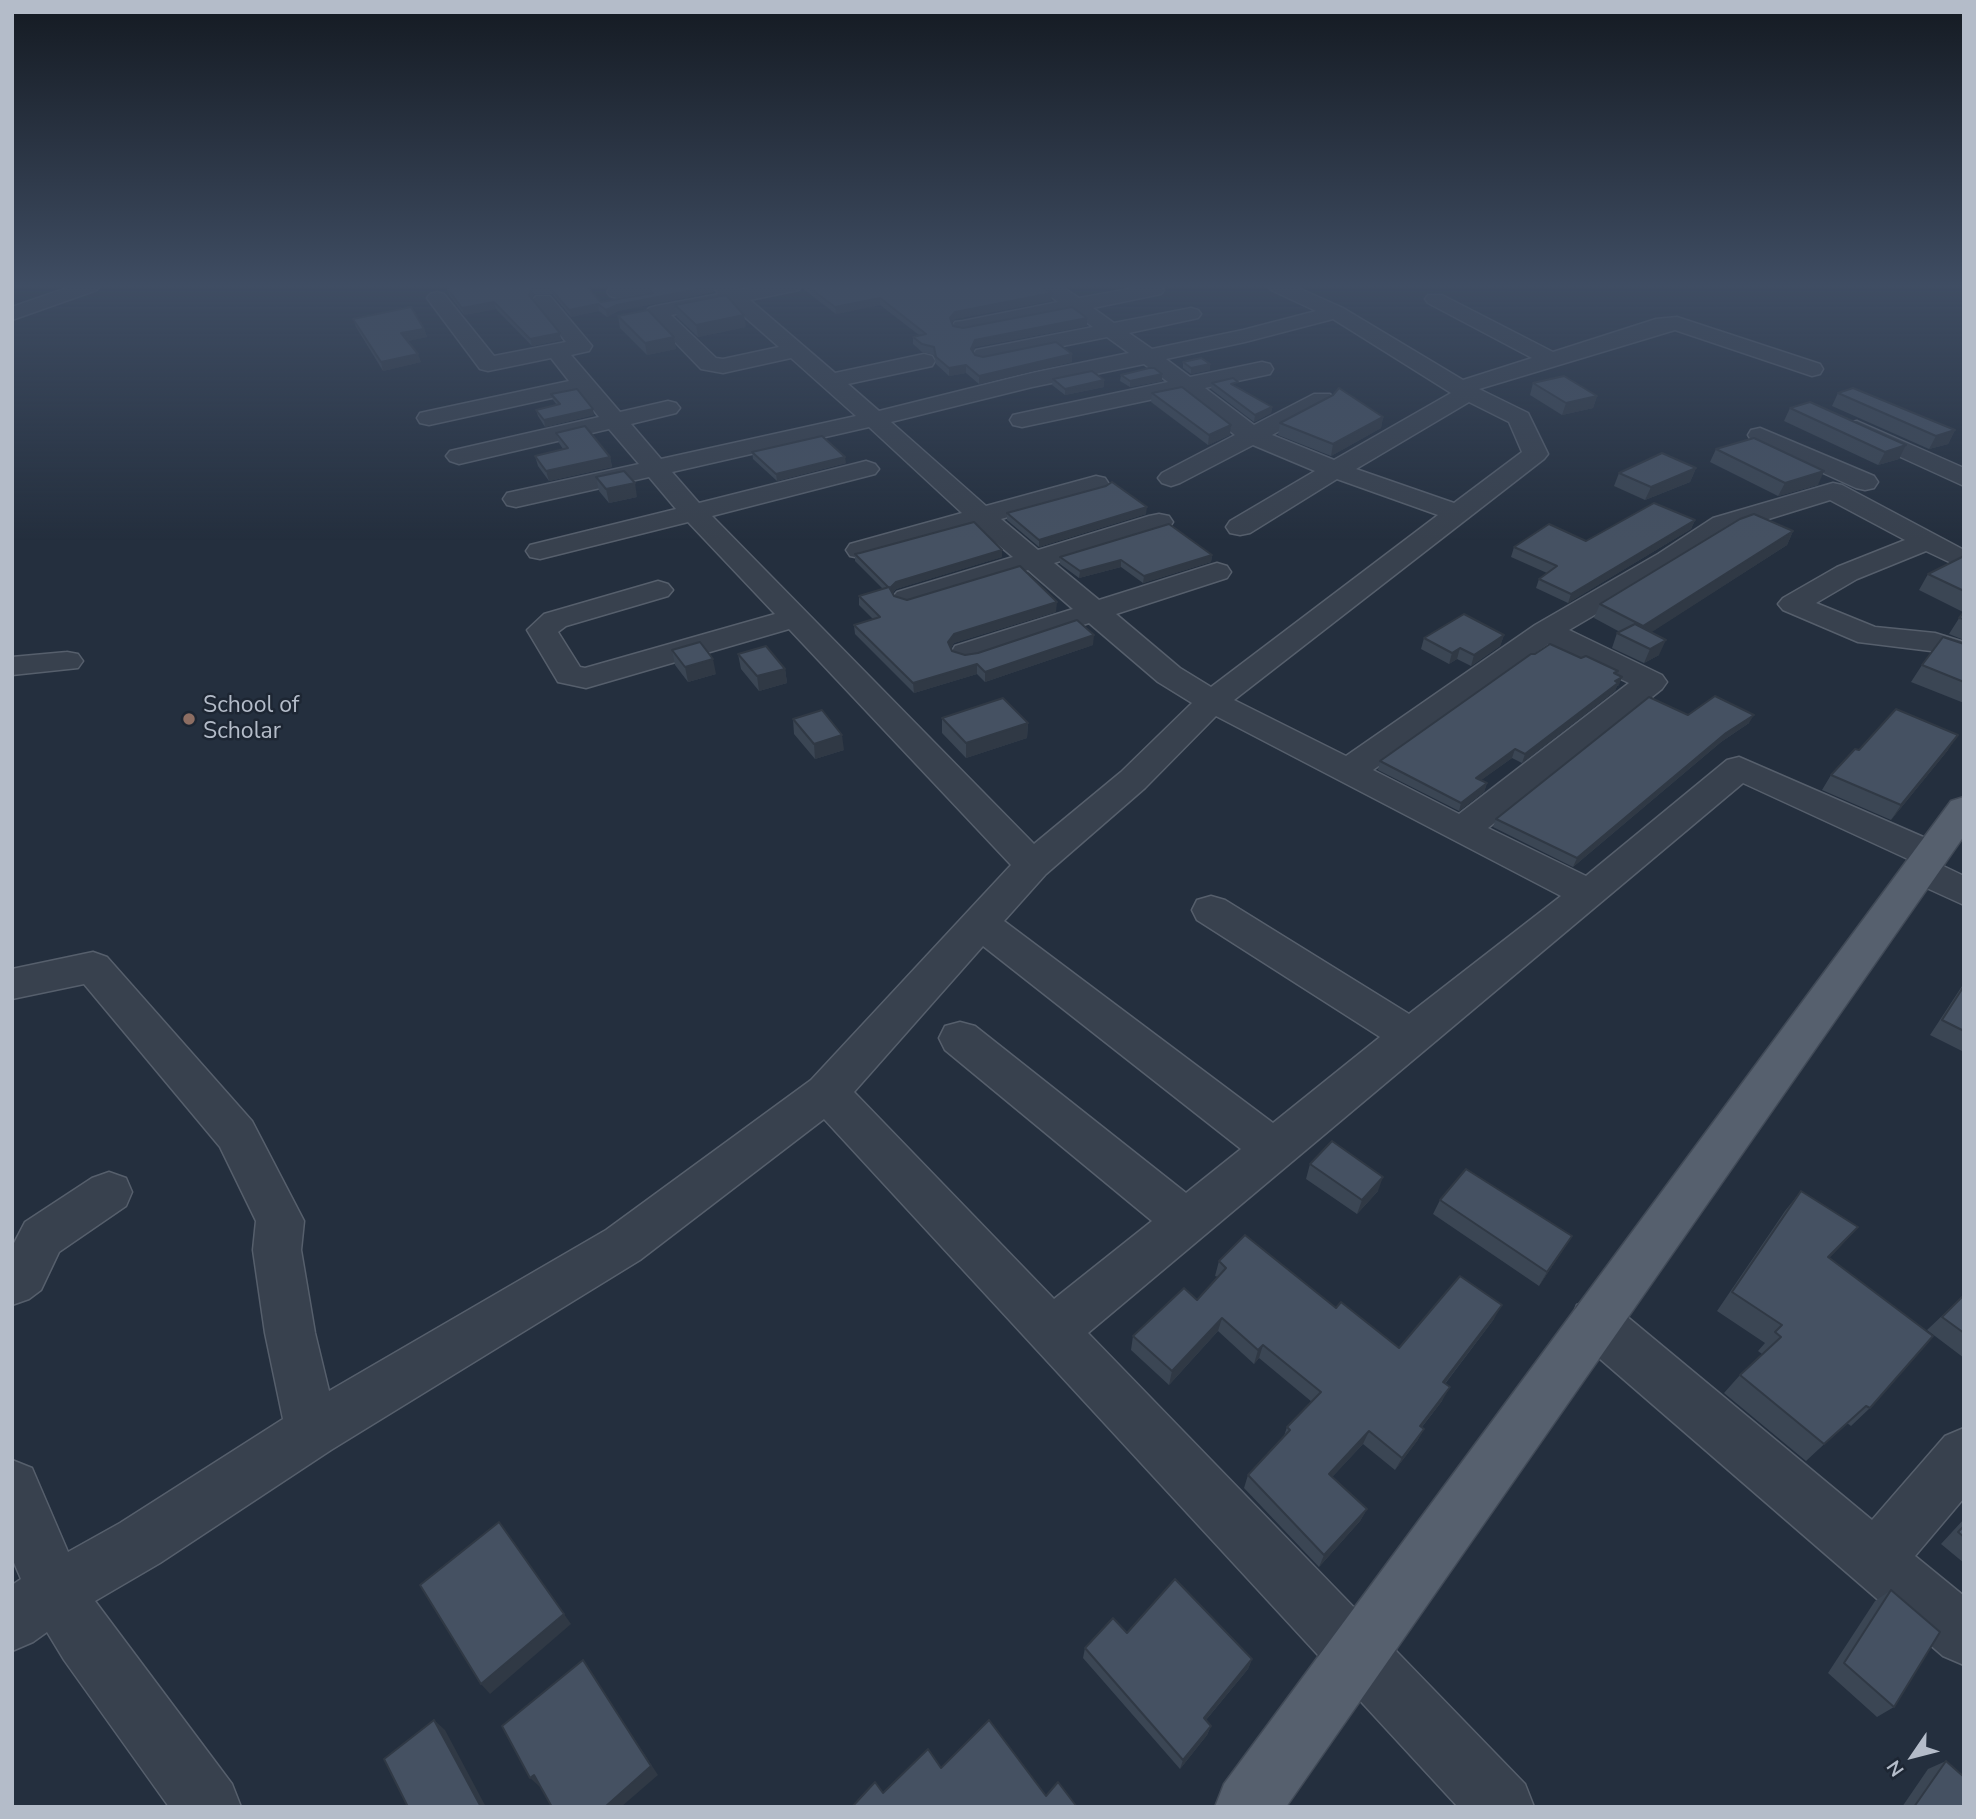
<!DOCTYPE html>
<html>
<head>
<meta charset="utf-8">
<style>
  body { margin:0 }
  #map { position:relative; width:1976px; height:1819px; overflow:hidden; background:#242f3e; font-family:"Nunito Sans",sans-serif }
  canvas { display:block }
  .frame { position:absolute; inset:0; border:14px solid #b4bcc9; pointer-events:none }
  .north { position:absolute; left:1878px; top:1721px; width:70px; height:70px; -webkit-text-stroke:5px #1d2633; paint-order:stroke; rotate:235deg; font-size:19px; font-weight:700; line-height:28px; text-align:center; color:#b4bcc9 }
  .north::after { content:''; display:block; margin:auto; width:24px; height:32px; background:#b4bcc9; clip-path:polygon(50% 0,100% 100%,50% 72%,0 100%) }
</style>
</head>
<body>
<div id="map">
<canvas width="1976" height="1819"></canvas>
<div class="frame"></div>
<div class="north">N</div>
</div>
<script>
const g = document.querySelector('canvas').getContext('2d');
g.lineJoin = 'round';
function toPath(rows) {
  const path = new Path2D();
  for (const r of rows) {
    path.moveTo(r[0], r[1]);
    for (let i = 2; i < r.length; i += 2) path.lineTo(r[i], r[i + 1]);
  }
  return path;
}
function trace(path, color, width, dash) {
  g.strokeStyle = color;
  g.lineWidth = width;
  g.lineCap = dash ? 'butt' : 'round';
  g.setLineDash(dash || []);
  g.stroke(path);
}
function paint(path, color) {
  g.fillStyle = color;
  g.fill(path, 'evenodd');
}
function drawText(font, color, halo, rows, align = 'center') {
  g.font = font + ' "Nunito Sans",sans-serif';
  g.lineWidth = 5;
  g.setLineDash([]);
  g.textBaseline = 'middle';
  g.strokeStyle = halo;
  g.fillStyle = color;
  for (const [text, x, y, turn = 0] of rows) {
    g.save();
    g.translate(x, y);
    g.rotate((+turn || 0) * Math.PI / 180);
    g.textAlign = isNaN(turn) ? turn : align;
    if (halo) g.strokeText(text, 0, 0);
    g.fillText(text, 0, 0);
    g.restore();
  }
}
const minor = toPath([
  [72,286,100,286,97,290,12,320,12,307,72,286],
  [619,286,662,286,659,290,652,292,617,298,610,296,607,292,610,288,619,286],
  [712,286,734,286,739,290,762,286,802,286,799,290,750,300,835,373,924,354,932,356,935,361,932,366,848,384,879,411,1032,373,1129,353,1107,337,984,362,976,360,973,355,976,350,1093,327,1072,312,963,333,955,332,952,327,955,322,963,321,1058,302,1038,286,1061,286,1079,298,1145,286,1161,286,1164,290,1161,294,1093,308,1114,323,1191,308,1198,310,1201,314,1198,318,1129,333,1152,349,1243,330,1316,311,1271,290,1268,286,1294,286,1343,308,1463,380,1532,358,1428,303,1425,299,1428,295,1442,295,1553,352,1656,319,1677,317,1820,364,1823,369,1820,374,1812,376,1675,330,1479,389,1528,413,1548,454,1544,459,1234,700,1346,756,1535,625,1658,554,1713,518,1833,483,1842,485,1964,550,1964,569,1926,551,1857,579,1816,603,1875,627,1935,633,1964,642,1964,661,1931,651,1858,642,1783,610,1778,604,1783,598,1837,567,1905,540,1830,500,1733,530,1678,566,1569,630,1662,675,1667,682,1662,689,1488,828,1586,876,1727,760,1739,757,1944,846,1949,855,1941,865,1964,876,1964,905,1907,879,1901,870,1910,860,1743,783,1088,1333,1525,1784,1534,1807,1458,1807,824,1119,640,1260,331,1450,160,1563,95,1601,232,1784,241,1807,169,1807,64,1660,47,1632,33,1642,12,1651,12,1585,21,1579,12,1558,12,1460,32,1468,68,1552,120,1523,283,1419,265,1333,253,1250,256,1221,220,1147,84,984,12,999,12,969,93,952,107,957,252,1121,304,1221,301,1250,315,1333,329,1391,606,1230,811,1080,1011,865,789,629,586,688,558,682,527,630,544,614,658,581,668,584,673,590,668,596,566,626,558,632,580,667,585,668,775,614,688,522,540,559,530,557,526,551,530,545,676,509,649,477,516,507,507,505,503,499,507,493,639,464,609,429,459,464,450,461,446,456,450,451,599,417,579,392,429,425,420,423,417,418,420,413,429,411,569,381,551,358,488,371,480,369,427,298,430,294,437,292,444,294,494,356,566,342,533,300,536,296,550,296,592,346,589,351,571,355,620,412,668,401,676,403,680,408,676,413,631,424,661,459,856,416,791,358,723,373,701,369,646,312,649,308,656,306,719,294,712,286],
  [730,304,779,347,723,359,716,358,671,315,730,304],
  [1333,319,1451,393,1334,460,1272,435,1330,404,1334,399,1330,394,1314,394,1254,425,1205,388,1270,374,1273,369,1270,364,1262,362,1190,377,1166,359,1245,342,1333,319],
  [1144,364,1168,382,1022,413,1013,415,1010,420,1013,425,1022,427,1182,393,1235,435,1162,473,1158,478,1162,483,1171,486,1180,483,1253,445,1315,471,1230,521,1226,527,1230,533,1240,535,1250,533,1337,479,1438,515,1211,687,1180,668,1116,614,1227,578,1231,572,1227,566,1217,563,1207,566,1099,600,1054,563,1169,528,1173,522,1169,516,1159,514,1149,516,1038,550,1001,519,1105,490,1109,484,1105,478,1096,476,986,506,891,422,1032,387,1144,364],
  [1469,402,1509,422,1522,452,1454,503,1356,469,1469,402],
  [869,427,962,513,850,544,846,550,850,556,860,558,976,526,1013,557,897,592,892,598,897,604,907,607,917,604,1028,570,1073,609,955,646,951,653,955,660,966,662,977,660,1089,623,1158,682,1192,703,1121,772,1034,844,712,516,875,474,879,469,875,464,866,461,699,503,672,472,869,427],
  [1548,644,1629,683,1459,814,1373,770,1548,644],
  [1216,716,1561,896,1409,1014,1225,900,1211,896,1197,900,1192,910,1197,920,1380,1037,1273,1123,1004,921,1046,874,1145,788,1216,716],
  [983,946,1241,1149,1186,1193,975,1026,960,1022,945,1026,939,1038,945,1050,1152,1221,1054,1299,854,1092,983,946],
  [988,286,1009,286,1006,290,999,292,991,290,988,286],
  [1857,421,1964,468,1964,486,1848,433,1845,428,1848,423,1857,421],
  [1760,428,1874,476,1878,482,1874,488,1865,490,1856,488,1751,440,1748,435,1751,430,1760,428],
  [67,652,78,654,83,661,78,668,12,675,12,657,67,652],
  [109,1172,126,1178,132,1192,126,1206,59,1252,41,1290,29,1299,12,1305,12,1247,25,1222,92,1178,109,1172],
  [1595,1298,1613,1305,1872,1520,1945,1436,1964,1428,1964,1498,1915,1556,1964,1596,1964,1665,1943,1656,1577,1339,1570,1322,1577,1305,1595,1298]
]);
const major = toPath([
  [1964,797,1964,836,1286,1807,1215,1807,1224,1784,1951,801,1964,797]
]);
trace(minor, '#565f6c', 3);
trace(major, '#414a57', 3);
paint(minor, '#38414e');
paint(major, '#56606e');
paint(toPath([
  [586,286,601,302,650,294,649,288,685,287,714,292,618,311,607,317,599,311,571,317,552,294,534,294,532,298,561,340,532,346,496,309,464,315,449,295,447,288],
  [802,286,993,286,998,287,1052,293,1051,301,955,319,952,323,953,326,963,328,1087,318,1087,326,975,347,973,352,975,355,983,357,1072,354,1072,362,979,384,966,373,949,376,936,364,934,355,922,352,913,344,913,337,919,335,880,305,836,314,803,289],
  [675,305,746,327,698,337,677,317],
  [618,316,674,337,676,349,647,355,620,328],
  [353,319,424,329,427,337,407,341,421,362,383,371,356,327],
  [1183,362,1210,364,1210,370,1191,374,1183,368],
  [1162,374,1162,381,1130,387,1120,381,1121,375],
  [1053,379,1104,380,1104,387,1065,395,1052,385],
  [1212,383,1238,387,1272,407,1271,413,1254,422,1211,389],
  [1533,383,1597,396,1593,408,1562,415,1530,395],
  [1152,393,1230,435,1208,445,1151,402],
  [1838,393,1955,430,1948,444,1929,449,1832,406],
  [551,394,594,415,545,427,538,416,536,410,557,405,553,400],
  [1790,408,1906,445,1899,459,1878,465,1784,421],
  [1383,417,1381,428,1331,456,1278,435,1280,423],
  [556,433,610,457,612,467,549,481,538,466,535,456,563,449,559,443],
  [1716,449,1818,485,1778,496,1710,462],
  [752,452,846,463,777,481,753,459],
  [1696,468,1690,482,1645,500,1614,486,1619,473],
  [596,477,637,497,609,503,599,491],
  [1007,513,1146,514,1039,547,1007,520],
  [1695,520,1691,529,1568,603,1536,588,1539,579,1547,573,1511,557,1514,547,1586,541],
  [1793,531,1787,545,1651,632,1659,655,1644,663,1612,648,1617,633,1620,632,1594,618,1600,604],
  [855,554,1002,557,896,589,893,593,894,596,907,600,1056,612,954,643,951,648,952,651,965,655,1093,645,985,682,977,674,914,693,855,634,854,625,873,619,859,605,859,596,883,589,855,561],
  [1212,555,1211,562,1143,583,1121,567,1079,578,1060,564,1060,557],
  [1964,556,1964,640,1949,634,1963,612,1919,590,1928,574],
  [1504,635,1500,646,1471,666,1457,659,1449,664,1421,649,1424,638],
  [1964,644,1964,703,1911,682,1922,665],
  [672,650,716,674,688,682,675,665],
  [738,654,785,669,787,683,759,691,741,669],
  [1581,658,1618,671,1616,674,1619,685,1617,686,1615,691,1522,763,1512,758,1481,780,1487,783,1484,792,1459,811,1378,770,1380,761],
  [1688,715,1749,723,1721,742,1573,867,1493,827,1496,819],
  [942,718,1028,723,1027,738,966,758,942,733],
  [793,719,844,750,815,759,794,734],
  [1859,750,1948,750,1891,820,1822,790,1831,775],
  [1964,983,1964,1052,1930,1035],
  [1310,1164,1378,1191,1357,1214,1306,1179],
  [1801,1191,1858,1227,1829,1258,1870,1408,1851,1426,1847,1423,1806,1461,1724,1393,1740,1375,1762,1354,1758,1351,1765,1343,1717,1311,1785,1211],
  [1440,1200,1572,1236,1539,1286,1433,1214],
  [1219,1261,1336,1308,1399,1348,1494,1319,1445,1384,1442,1401,1422,1427,1424,1429,1417,1441,1395,1470,1363,1444,1332,1477,1367,1509,1360,1521,1319,1567,1244,1488,1248,1475,1283,1439,1287,1427,1312,1402,1259,1358,1254,1364,1218,1331,1169,1385,1131,1350,1133,1336,1197,1300,1218,1277,1215,1276],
  [1964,1295,1964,1358,1927,1330],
  [1964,1519,1964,1563,1941,1544],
  [1891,1590,1894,1707,1877,1717,1828,1673,1875,1601],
  [1127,1633,1252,1659,1248,1669,1206,1720,1211,1726,1207,1735,1180,1769,1083,1658,1085,1648],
  [1946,1761,1964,1807,1902,1807,1928,1769]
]), '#3b4654');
paint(toPath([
  [713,286,714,292,618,311,607,317,606,310,617,305],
  [532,288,534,294,531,302,529,295],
  [1052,293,1051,301,955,319,950,326,950,318,955,312],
  [880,298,880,305,836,314,835,307],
  [494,302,496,309,464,315,462,308],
  [598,304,599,311,571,317,569,310],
  [744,315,746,327,698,337,696,325],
  [1087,318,1087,326,975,347,971,356,971,349,975,340],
  [424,329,427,337,403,342,401,333],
  [560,333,561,340,532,346,530,339],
  [674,337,676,349,647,355,645,343],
  [418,354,421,362,383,371,381,362],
  [1072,354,1072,362,979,384,979,376],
  [1210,364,1210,370,1191,374,1191,368],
  [966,365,966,373,949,376,949,368],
  [1162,374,1162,381,1130,387,1130,381],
  [1104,380,1104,387,1065,395,1065,389],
  [1597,396,1593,408,1562,415,1566,403],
  [1272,407,1271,413,1254,422,1255,415],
  [593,409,594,415,545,427,544,420],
  [1383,417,1381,428,1331,456,1333,444],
  [1231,425,1230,435,1208,445,1209,435],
  [1955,430,1948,444,1929,449,1936,436],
  [1906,445,1899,459,1878,465,1885,452],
  [610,457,612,467,549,481,546,471],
  [845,457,846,463,777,481,776,474],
  [1696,468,1690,482,1645,500,1651,487],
  [1824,471,1818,485,1778,496,1785,483],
  [635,483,637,497,609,503,606,489],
  [1147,507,1146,514,1039,547,1039,540],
  [1695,520,1691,529,1568,603,1571,594],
  [1793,531,1787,545,1638,641,1643,626],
  [1002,550,1002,557,896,589,890,596,890,589,896,582],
  [1212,555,1211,562,1143,583,1144,576],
  [1121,560,1121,567,1079,578,1080,571],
  [1057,602,1056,612,954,643,949,652,948,642,954,634],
  [1094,635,1093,645,985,682,985,672],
  [1504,635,1500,646,1471,666,1474,655],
  [1666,640,1659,655,1644,663,1650,649],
  [1460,648,1457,659,1449,664,1452,653],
  [713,659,716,674,688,682,685,667],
  [977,664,977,674,914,693,913,683],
  [785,669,787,683,759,691,757,676],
  [1622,677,1619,685,1617,686,1615,691,1522,763,1525,754,1615,681],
  [1754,715,1749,723,1721,742,1573,867,1577,858,1726,733],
  [1028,723,1027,738,966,758,966,743],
  [842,735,844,750,815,759,814,744],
  [1958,735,1948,750,1891,820,1901,805],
  [1515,749,1512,758,1473,786,1476,778],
  [1487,783,1484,792,1459,811,1461,803],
  [1383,1177,1378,1191,1357,1214,1362,1200],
  [1858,1227,1841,1246,1811,1277,1828,1257],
  [1572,1236,1563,1250,1539,1286,1547,1272],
  [1502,1305,1494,1319,1436,1395,1443,1382],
  [1222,1318,1218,1331,1169,1385,1172,1371],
  [1263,1345,1259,1358,1254,1364,1258,1350],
  [1450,1387,1442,1401,1413,1438,1420,1426],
  [1424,1429,1417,1441,1395,1470,1402,1458],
  [1369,1431,1363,1444,1324,1486,1329,1474],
  [1367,1509,1360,1521,1319,1567,1324,1555],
  [564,1614,571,1624,490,1694,481,1684],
  [1252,1659,1248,1669,1200,1727,1204,1718],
  [583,1660,658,1775,621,1807,605,1807],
  [434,1720,445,1730,486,1807,481,1807],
  [1211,1726,1207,1735,1180,1769,1183,1760],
  [534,1775,543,1783,539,1786,530,1778]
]), '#303945');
const building = toPath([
  [458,286,586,286,601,302,653,293,649,288,657,286,684,286,685,287,713,286,617,305,606,310,598,304,569,310,550,288,532,288,529,295,560,333,530,339,494,302,462,308,447,288,458,286],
  [807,286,993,286,998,287,1005,286,1039,286,1052,293,955,312,950,318,953,326,963,328,1072,307,1087,318,975,340,971,349,975,355,983,357,1056,342,1072,354,979,376,966,365,949,368,936,357,934,347,922,344,913,337,926,334,880,298,835,307,807,286],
  [726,295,744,315,696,325,675,305,726,295],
  [411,307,424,329,401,333,418,354,381,362,353,319,411,307],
  [648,310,674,337,645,343,618,316,648,310],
  [1201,358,1210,364,1191,368,1183,362,1201,358],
  [1149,368,1154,368,1162,374,1130,381,1121,375,1149,368],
  [1092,371,1104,380,1065,389,1053,379,1092,371],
  [1564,376,1597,396,1566,403,1533,383,1564,376],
  [1233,378,1238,382,1231,384,1272,407,1255,415,1212,383,1233,378],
  [1182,387,1231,425,1209,435,1152,393,1182,387],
  [1339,388,1383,417,1333,444,1280,423,1333,395,1339,388],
  [1853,388,1955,430,1936,436,1838,393,1853,388],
  [577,389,593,409,544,420,536,410,560,404,551,394,577,389],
  [1810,402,1906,445,1885,452,1790,408,1810,402],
  [585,426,610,457,546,471,535,456,568,448,556,433,585,426],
  [822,436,845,457,776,474,752,452,822,436],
  [1754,438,1824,471,1785,483,1716,449,1754,438],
  [1662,453,1696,468,1651,487,1619,473,1662,453],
  [624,471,635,483,606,489,596,477,624,471],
  [1112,482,1147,507,1039,540,1007,513,1106,486,1112,482],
  [1654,503,1695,520,1571,594,1539,579,1557,566,1514,547,1549,524,1586,541,1654,503],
  [1754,514,1793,531,1643,626,1600,604,1740,519,1754,514],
  [974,522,1002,550,896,582,890,588,889,587,888,587,855,554,860,553,974,522],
  [1169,524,1212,555,1144,576,1121,560,1080,571,1060,557,1169,524],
  [1964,556,1964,591,1928,574,1964,556],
  [1020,566,1057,602,954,634,948,642,952,651,965,655,978,653,1077,620,1094,635,985,672,977,664,913,683,854,625,880,617,859,596,889,587,894,596,907,600,1020,566],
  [1964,612,1964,619,1959,618,1964,612],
  [1464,614,1504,635,1474,655,1460,648,1452,653,1424,638,1464,614],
  [1635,624,1666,640,1650,649,1617,633,1635,624],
  [1943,637,1964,644,1964,682,1922,665,1943,637],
  [700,642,713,659,685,667,672,650,700,642],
  [1550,644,1581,658,1586,656,1618,671,1614,673,1622,677,1615,681,1618,683,1525,754,1515,749,1476,778,1487,783,1461,803,1380,761,1531,654,1535,654,1550,644],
  [766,646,785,669,757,676,738,654,766,646],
  [1715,696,1754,715,1726,733,1577,858,1496,819,1649,697,1688,715,1715,696],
  [1003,698,1028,723,966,743,942,718,1003,698],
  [1896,709,1958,735,1901,805,1831,775,1855,749,1859,750,1896,709],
  [822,710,842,735,814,744,793,719,822,710],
  [1964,986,1964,1031,1942,1020,1964,986],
  [1332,1141,1383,1177,1362,1200,1310,1164,1332,1141],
  [1466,1169,1572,1236,1547,1272,1440,1200,1466,1169],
  [1801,1191,1858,1227,1828,1257,1933,1336,1870,1408,1866,1406,1824,1444,1740,1375,1781,1337,1775,1332,1782,1325,1732,1292,1801,1191],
  [1245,1235,1336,1308,1341,1302,1399,1348,1460,1276,1502,1305,1443,1382,1450,1387,1420,1426,1424,1429,1402,1458,1369,1431,1329,1474,1367,1509,1324,1555,1248,1475,1290,1430,1287,1427,1321,1392,1263,1345,1258,1350,1222,1318,1172,1371,1133,1336,1184,1288,1197,1300,1226,1268,1219,1261,1245,1235],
  [1964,1295,1964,1333,1942,1317,1964,1295],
  [499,1522,564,1614,481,1684,420,1585,499,1522],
  [1964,1526,1964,1537,1958,1532,1964,1526],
  [1175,1579,1252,1659,1204,1718,1211,1726,1183,1760,1085,1648,1113,1618,1127,1633,1175,1579],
  [1891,1590,1940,1632,1894,1707,1844,1663,1891,1590],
  [583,1660,651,1766,605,1807,552,1807,534,1775,530,1778,502,1726,583,1660],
  [434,1720,481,1807,408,1807,384,1759,434,1720],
  [989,1720,1046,1796,1058,1782,1077,1807,852,1807,875,1782,883,1793,928,1749,941,1768,989,1720],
  [1946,1761,1964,1777,1964,1807,1914,1807,1946,1761]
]);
paint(building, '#455162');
trace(building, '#303945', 2);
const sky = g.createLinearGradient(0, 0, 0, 540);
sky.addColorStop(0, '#141a22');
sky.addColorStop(0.53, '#3f4d63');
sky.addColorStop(1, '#3f4d6300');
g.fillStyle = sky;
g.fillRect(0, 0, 1976, 540);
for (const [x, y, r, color] of [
  [189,719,7,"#8d6e63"]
]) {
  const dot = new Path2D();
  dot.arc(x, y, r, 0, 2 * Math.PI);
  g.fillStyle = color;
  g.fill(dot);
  trace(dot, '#1d2633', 2.5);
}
drawText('23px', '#b4bcc9', '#1d2633', [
  ["School of",203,706],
  ["Scholar",203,732]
], 'left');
</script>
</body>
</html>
